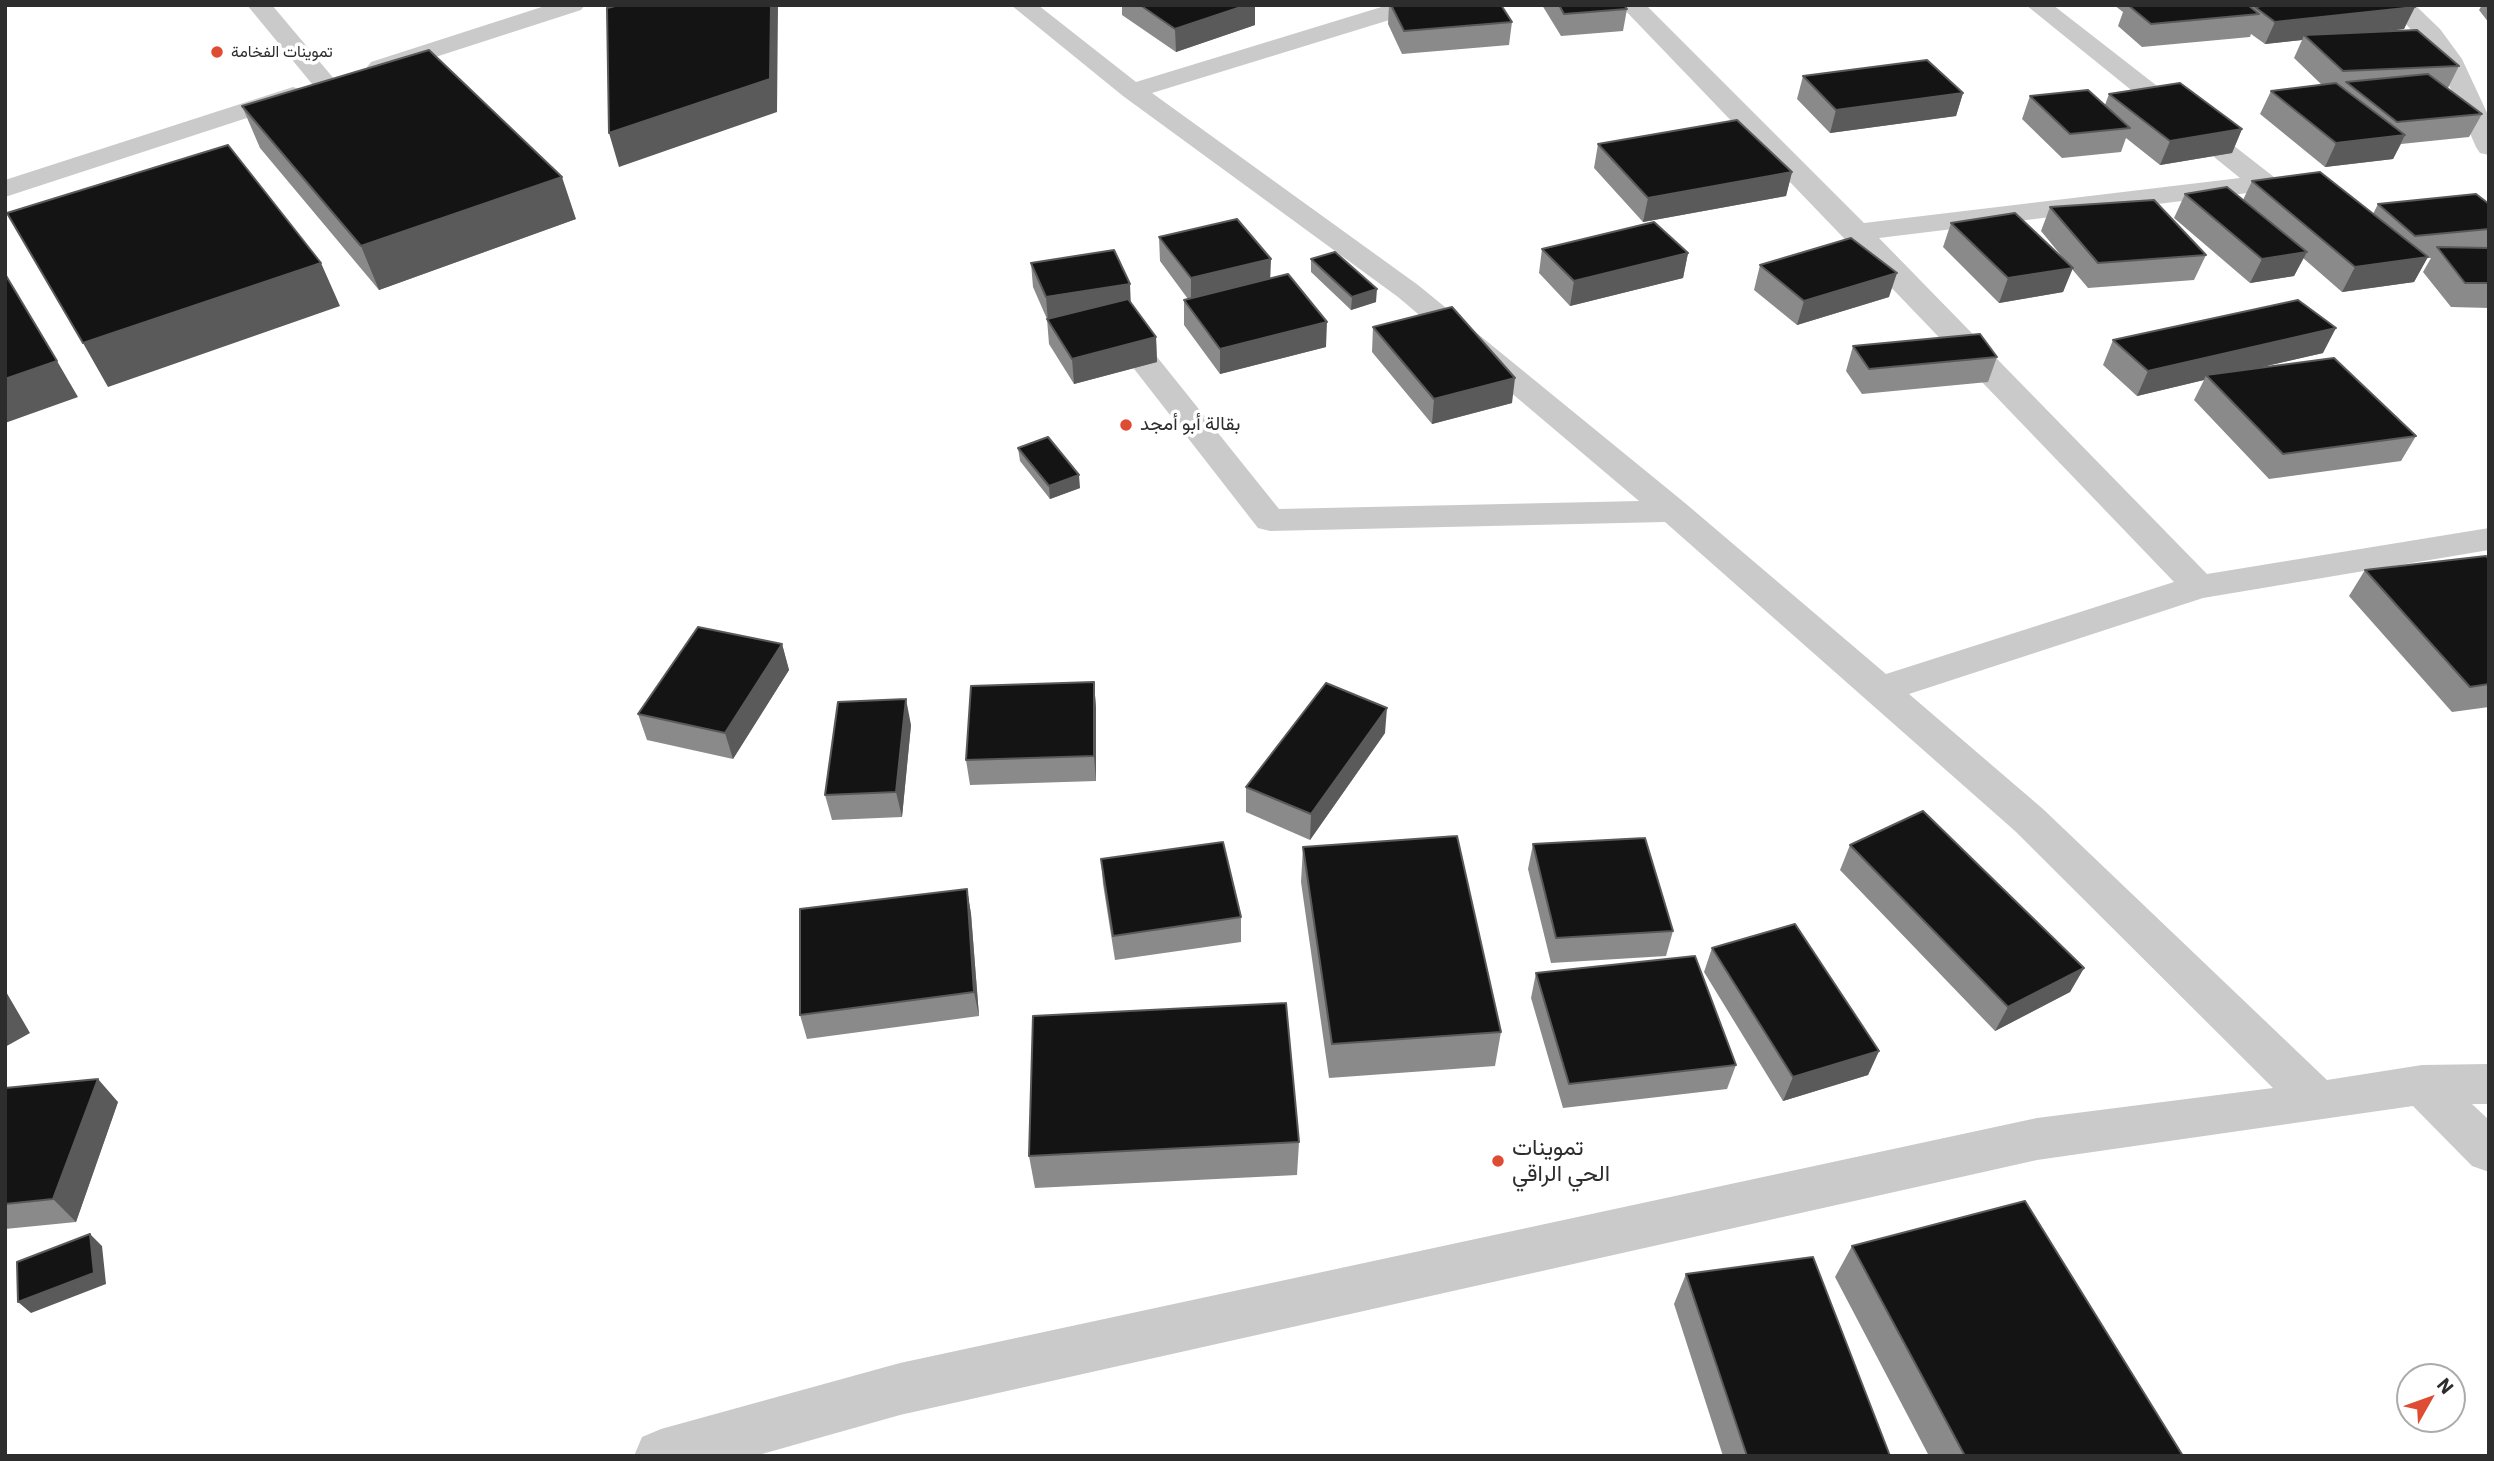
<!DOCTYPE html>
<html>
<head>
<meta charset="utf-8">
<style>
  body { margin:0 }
  #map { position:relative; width:2494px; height:1461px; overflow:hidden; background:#fff; font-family:"IBM Plex Sans",sans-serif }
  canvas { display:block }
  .frame { position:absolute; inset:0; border:7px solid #2d2d2d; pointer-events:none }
  .north { position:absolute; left:2396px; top:1363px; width:70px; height:70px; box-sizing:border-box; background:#fff; border:2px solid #ababab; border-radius:50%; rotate:50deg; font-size:19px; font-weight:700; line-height:28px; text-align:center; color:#2d2d2d }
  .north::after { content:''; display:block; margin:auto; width:24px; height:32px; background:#df4c34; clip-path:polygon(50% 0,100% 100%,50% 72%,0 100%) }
</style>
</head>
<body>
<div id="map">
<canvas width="2494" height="1461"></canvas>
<div class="frame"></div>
<div class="north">N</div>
</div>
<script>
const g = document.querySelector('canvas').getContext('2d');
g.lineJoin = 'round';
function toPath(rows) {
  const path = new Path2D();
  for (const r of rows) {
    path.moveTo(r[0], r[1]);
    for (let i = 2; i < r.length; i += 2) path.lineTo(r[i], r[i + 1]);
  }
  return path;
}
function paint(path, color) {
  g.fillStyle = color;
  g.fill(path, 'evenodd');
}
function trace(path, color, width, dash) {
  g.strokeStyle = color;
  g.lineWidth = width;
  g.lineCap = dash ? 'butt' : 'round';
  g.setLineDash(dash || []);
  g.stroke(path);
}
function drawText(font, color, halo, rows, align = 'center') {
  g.font = font + ' "IBM Plex Sans",Vazirmatn,sans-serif';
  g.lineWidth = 7;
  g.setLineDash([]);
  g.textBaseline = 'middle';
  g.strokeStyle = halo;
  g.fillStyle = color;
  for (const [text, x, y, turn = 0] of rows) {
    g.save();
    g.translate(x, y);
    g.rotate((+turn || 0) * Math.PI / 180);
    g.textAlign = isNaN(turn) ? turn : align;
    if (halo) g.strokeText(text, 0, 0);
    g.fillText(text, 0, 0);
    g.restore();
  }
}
paint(toPath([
  [247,5,272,5,335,80,339,85,335,90,317,90,247,5],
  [548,5,585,5,581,10,389,72,371,72,367,67,371,62,548,5],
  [1011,5,1038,5,1136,82,1388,5,1426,5,1422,10,1152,93,1418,285,1685,503,1886,674,2174,582,1620,5,1646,5,1864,223,2240,178,2026,5,2053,5,2274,177,2278,183,2274,189,2264,191,1879,238,2207,574,2489,528,2489,550,2203,598,1909,694,2043,809,2327,1080,2422,1065,2489,1064,2489,1104,2472,1104,2489,1120,2489,1172,2472,1166,2413,1106,2037,1160,900,1415,755,1456,634,1456,642,1437,661,1429,900,1363,2037,1118,2273,1088,2015,831,1665,522,1270,531,1258,528,1103,329,1099,323,1103,317,1114,314,1125,317,1279,509,1639,501,1398,297,1123,96,1011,5],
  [2389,5,2415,5,2440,29,2462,59,2489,117,2489,155,2480,153,2476,147,2438,60,2389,5],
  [293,87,302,90,306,95,302,100,5,197,5,180,293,87]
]), '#cacaca');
paint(toPath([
  [1122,5,1255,5,1255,25,1176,52,1122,15],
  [1389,5,1501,5,1512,22,1509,45,1402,54,1388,24],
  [1542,5,1624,5,1627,9,1623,31,1561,36],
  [2114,5,2413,5,2404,29,2379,32,2459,66,2448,88,2482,114,2469,137,2401,144,2393,159,2325,167,2260,114,2271,91,2322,85,2294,58,2302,40,2265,44,2251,34,2250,37,2142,47,2118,26,2123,12],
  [2482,5,2489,5,2489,23,2479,10],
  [1803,76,1963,93,1956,116,1830,133,1797,99],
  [2109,94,2242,129,2232,153,2160,165,2126,138,2121,152,2062,158,2022,119,2030,96,2105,105],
  [242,106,576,219,379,290,260,148],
  [1598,144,1792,172,1786,196,1643,222,1594,168],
  [2252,181,2373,214,2378,204,2489,204,2489,308,2451,307,2423,272,2431,258,2427,258,2414,282,2342,292,2303,258,2294,276,2250,283,2174,218,2185,194,2243,200],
  [2050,207,2206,255,2194,280,2088,288,2072,269,2063,292,1999,303,1943,247,1951,223,2064,259,2041,231],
  [1159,237,1271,279,1326,347,1220,374,1184,325,1184,300,1188,299,1160,261],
  [1542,249,1688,253,1683,278,1570,306,1539,273],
  [1311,259,1376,302,1351,310,1311,272],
  [1031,263,1131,303,1156,337,1157,362,1074,384,1049,344,1047,319,1033,287],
  [1760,265,1889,297,1797,325,1754,290],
  [1373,327,1512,403,1432,424,1372,352],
  [2113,340,2323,353,2257,368,2416,436,2401,461,2269,479,2194,400,2204,380,2137,396,2103,365],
  [1853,346,1997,357,1988,382,1862,394,1846,371],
  [1018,448,1080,488,1050,499,1020,461],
  [2489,559,2489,707,2452,712,2349,596,2365,570],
  [782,644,789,670,733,759,647,740,638,714],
  [1094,682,1096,708,1096,781,970,785,966,760],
  [911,725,902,817,832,820,825,795],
  [1385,733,1310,840,1246,812,1246,787],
  [1533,844,1673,931,1666,956,1551,963,1528,869],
  [1850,845,2084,968,2070,992,1995,1031,1840,870],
  [1303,847,1501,1032,1495,1066,1329,1078,1301,882],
  [1101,859,1241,917,1241,942,1115,960,1103,884],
  [967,889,971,914,979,1016,807,1039,800,1015],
  [1712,948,1879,1051,1868,1075,1783,1101,1704,972],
  [1536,973,1736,1065,1727,1089,1563,1108,1531,998],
  [5,1088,118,1102,76,1222,5,1229],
  [1299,1142,1297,1175,1035,1188,1029,1156],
  [1852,1246,2183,1456,1929,1456,1835,1277],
  [1686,1274,1890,1456,1723,1456,1674,1304]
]), '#8a8a8a');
paint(toPath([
  [771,5,778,5,777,112,619,167,609,133],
  [1247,5,1255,5,1255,25,1176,52,1175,29],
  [2415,7,2404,29,2309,40,2304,35,2302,40,2265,44,2275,22],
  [1963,93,1956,116,1830,133,1836,110],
  [2242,129,2232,153,2160,165,2170,141],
  [2405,135,2393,159,2325,167,2336,143],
  [1792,172,1786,196,1643,222,1648,198],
  [562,177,576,219,379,290,361,246],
  [2307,252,2294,276,2250,283,2262,259],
  [1688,253,1683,278,1570,306,1574,281],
  [2428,257,2414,282,2342,292,2355,267],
  [1271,259,1270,284,1191,303,1191,278],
  [321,263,340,306,108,387,83,343],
  [2073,268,2063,292,1999,303,2008,278],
  [1897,273,1889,297,1797,325,1804,301],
  [1130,284,1131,308,1048,322,1046,297],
  [1377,289,1376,302,1351,310,1352,297],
  [1327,322,1326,347,1220,374,1220,349],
  [2336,328,2323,353,2210,379,2206,375,2204,380,2137,396,2148,371],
  [1156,337,1157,362,1074,384,1072,359],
  [57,361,78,397,5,423,5,379],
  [1515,378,1512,403,1432,424,1434,399],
  [1079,475,1080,488,1050,499,1049,486],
  [782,644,789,670,733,759,725,733],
  [1094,682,1096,708,1096,781,1094,756],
  [906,699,911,725,902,817,896,792],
  [1387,708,1385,733,1310,840,1311,814],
  [967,889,971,914,979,1016,974,992],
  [2084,968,2070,992,1995,1031,2008,1007],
  [5,990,30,1033,5,1047],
  [1879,1051,1868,1075,1783,1101,1793,1077],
  [98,1079,118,1102,76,1222,53,1199],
  [90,1234,102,1246,106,1284,31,1313,18,1302]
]), '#5a5a5a');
const building = toPath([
  [619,5,771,5,770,79,609,133,607,8,619,5],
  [1140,5,1247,5,1175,29,1140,5],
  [1391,5,1501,5,1512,22,1404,31,1391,5],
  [1559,5,1624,5,1627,9,1564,14,1559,5],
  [2128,5,2248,5,2259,14,2151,24,2128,5],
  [2268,5,2413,5,2415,7,2275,22,2255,7,2268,5],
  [2417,30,2459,66,2343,71,2304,35,2417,30],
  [429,50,562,177,361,246,242,106,429,50],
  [1927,60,1963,93,1836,110,1803,76,1927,60],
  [2428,74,2482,114,2397,122,2346,82,2428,74],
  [2180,83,2242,129,2170,141,2109,94,2180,83],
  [2336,83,2405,135,2336,143,2271,91,2336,83],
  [2088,90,2130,128,2070,134,2030,96,2088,90],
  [1737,120,1792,172,1648,198,1598,144,1737,120],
  [228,145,321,263,83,343,7,213,228,145],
  [2320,172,2428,257,2355,267,2252,181,2320,172],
  [2227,187,2307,252,2262,259,2185,194,2227,187],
  [2476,194,2489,204,2489,229,2415,236,2378,204,2476,194],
  [2154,200,2206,255,2098,263,2050,207,2154,200],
  [2015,213,2073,268,2008,278,1951,223,2015,213],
  [1237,219,1271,259,1191,278,1159,237,1237,219],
  [1654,222,1688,253,1574,281,1542,249,1654,222],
  [1851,238,1897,273,1804,301,1760,265,1851,238],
  [2437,247,2489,248,2489,283,2465,283,2437,247],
  [1114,250,1130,284,1046,297,1031,263,1114,250],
  [1335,252,1377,289,1352,297,1311,259,1335,252],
  [5,274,57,361,5,379,5,274],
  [1288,274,1327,322,1220,349,1184,300,1288,274],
  [1128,299,1156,337,1072,359,1047,319,1128,299],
  [2298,300,2336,328,2148,371,2113,340,2298,300],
  [1452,307,1515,378,1434,399,1373,327,1452,307],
  [1980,334,1997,357,1869,369,1853,346,1980,334],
  [2334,358,2416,436,2283,454,2206,375,2334,358],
  [1048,437,1079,475,1049,486,1018,448,1048,437],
  [2486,556,2489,559,2489,684,2470,687,2365,570,2486,556],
  [698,627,782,644,725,733,638,714,698,627],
  [1094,682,1094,756,966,760,971,686,1094,682],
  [1326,683,1387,708,1311,814,1246,787,1326,683],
  [906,699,896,792,825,795,838,702,906,699],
  [1923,811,2084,968,2008,1007,1850,845,1923,811],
  [1457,836,1501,1032,1332,1044,1303,847,1457,836],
  [1645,838,1673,931,1556,938,1533,844,1645,838],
  [1223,842,1241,917,1113,936,1101,859,1223,842],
  [967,889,974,992,800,1015,800,909,967,889],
  [1795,924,1879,1051,1793,1077,1712,948,1795,924],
  [1695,956,1736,1065,1569,1084,1536,973,1695,956],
  [1286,1003,1299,1142,1029,1156,1033,1016,1286,1003],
  [98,1079,53,1199,5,1204,5,1088,98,1079],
  [2025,1201,2183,1456,1965,1456,1852,1246,2025,1201],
  [90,1234,94,1273,18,1302,17,1262,90,1234],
  [1813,1257,1890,1456,1747,1456,1686,1274,1813,1257]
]);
paint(building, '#141414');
trace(building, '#5a5a5a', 2);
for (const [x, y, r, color] of [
  [217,52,7,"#df4c34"],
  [1126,425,7,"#df4c34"],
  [1498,1161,7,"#df4c34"]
]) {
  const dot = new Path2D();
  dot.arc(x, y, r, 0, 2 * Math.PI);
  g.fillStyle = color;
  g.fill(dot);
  trace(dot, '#fff', 2.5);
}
drawText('16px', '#2d2d2d', '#fff', [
  ["تموينات الفخامة",231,52]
], 'left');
drawText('19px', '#2d2d2d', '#fff', [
  ["بقالة أبو أمجد",1140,425]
], 'left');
drawText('23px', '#2d2d2d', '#fff', [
  ["تموينات",1512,1148],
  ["الحي الراقي",1512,1174]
], 'left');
</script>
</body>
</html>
